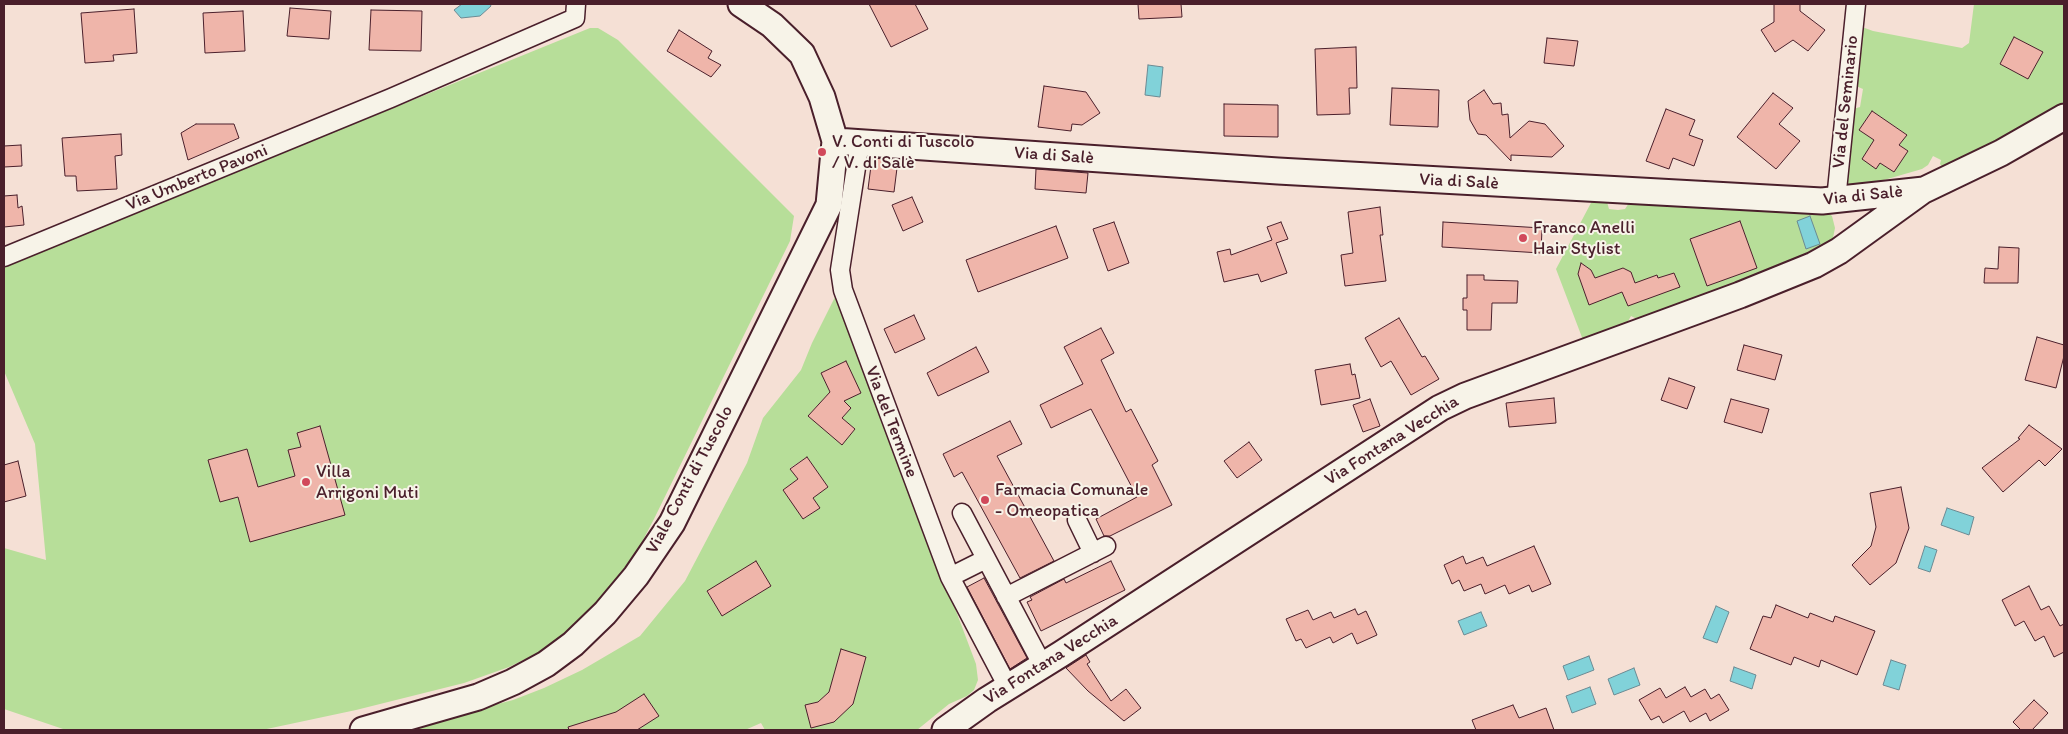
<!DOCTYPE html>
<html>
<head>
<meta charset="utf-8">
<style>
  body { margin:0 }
  #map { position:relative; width:2068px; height:734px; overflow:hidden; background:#f5e0d5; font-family:Itim,sans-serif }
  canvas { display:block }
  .frame { position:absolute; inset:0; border:5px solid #4a1f2b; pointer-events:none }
</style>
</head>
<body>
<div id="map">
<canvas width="2068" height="734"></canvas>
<div class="frame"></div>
</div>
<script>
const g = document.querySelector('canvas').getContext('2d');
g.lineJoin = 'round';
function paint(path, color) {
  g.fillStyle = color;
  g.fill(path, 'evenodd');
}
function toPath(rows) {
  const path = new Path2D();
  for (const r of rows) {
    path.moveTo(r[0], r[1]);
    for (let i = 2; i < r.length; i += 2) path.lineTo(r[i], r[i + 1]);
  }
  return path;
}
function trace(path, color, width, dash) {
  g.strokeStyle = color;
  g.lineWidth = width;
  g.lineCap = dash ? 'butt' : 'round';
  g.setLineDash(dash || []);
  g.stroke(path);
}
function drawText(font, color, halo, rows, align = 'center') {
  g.font = font + ' Itim,sans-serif';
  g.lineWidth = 4;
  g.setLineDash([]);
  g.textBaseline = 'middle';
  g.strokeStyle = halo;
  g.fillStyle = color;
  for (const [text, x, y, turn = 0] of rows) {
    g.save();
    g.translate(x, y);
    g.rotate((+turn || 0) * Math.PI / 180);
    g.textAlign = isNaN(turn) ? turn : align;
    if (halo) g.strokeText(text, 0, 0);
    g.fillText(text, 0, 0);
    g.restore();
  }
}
paint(toPath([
  [1974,4,2064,4,2064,104,2027,126,1943,168,1940,164,1941,160,1933,156,1928,165,1922,169,1846,191,1853,109,1860,107,1863,89,1856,86,1862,27,1873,31,1962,48,1969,43],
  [2014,37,2043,52,2028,79,2000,64],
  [1872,111,1906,134,1899,145,1908,151,1894,172,1880,163,1874,140,1859,130],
  [590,28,598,28,618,40,794,216,790,241,654,519,633,559,615,587,596,608,550,647,509,667,464,683,356,710,262,730,66,730,4,709,4,548,46,560,35,444,4,371,4,266],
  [320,426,344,515,250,541,226,455,247,449,258,487,295,476,288,450,301,447,297,433],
  [1592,201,1607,202,1609,209,1618,210,1625,209,1629,203,1818,210,1828,213,1832,216,1835,228,1833,238,1826,248,1641,321,1631,316,1626,325,1583,340,1556,269],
  [1740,221,1757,268,1707,286,1690,239],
  [1584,265,1591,270,1598,287,1614,271,1622,292,1589,304,1578,274,1580,267],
  [1623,268,1631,272,1638,290,1646,279,1657,275,1658,278,1674,273,1679,287,1628,306,1615,271],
  [835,297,884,420,976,664,978,680,974,690,967,696,949,704,917,730,765,730,761,723,745,730,637,730,659,716,611,716,620,730,611,730,607,716,568,727,569,730,398,730,513,700,544,688,582,670,640,636,685,581,747,463,763,418,801,370,812,343],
  [846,361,844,401,851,408,842,418,855,429,842,444,808,416,830,392,821,373],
  [807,457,828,487,813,498,820,508,804,519,783,490,798,479,790,468],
  [756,562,771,586,722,616,707,592],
  [841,650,866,657,853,704,805,705,818,702,829,692]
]), '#b7de99');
const water = toPath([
  [462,4,490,4,491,6,480,16,461,18,454,10,462,4],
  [1148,65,1163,67,1160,97,1145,95,1148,65],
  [1810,216,1820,244,1806,249,1797,221,1810,216],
  [1947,508,1974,517,1969,535,1941,525,1947,508],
  [1925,546,1937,550,1930,572,1918,568,1925,546],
  [1716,606,1729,612,1717,643,1703,638,1716,606],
  [1481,612,1487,626,1464,635,1458,621,1481,612],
  [1589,656,1594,670,1568,680,1563,666,1589,656],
  [1891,660,1906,665,1899,690,1883,685,1891,660],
  [1734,667,1756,675,1752,689,1730,681,1734,667],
  [1634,668,1640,685,1614,695,1608,679,1634,668],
  [1590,687,1596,704,1572,713,1566,696,1590,687]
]);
paint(water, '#81d2d9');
trace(water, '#6b8a93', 1);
const building = toPath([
  [869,4,915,4,928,29,891,47,869,4],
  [1138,4,1181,4,1182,17,1139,19,1138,4],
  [1774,4,1800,4,1800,11,1825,30,1808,51,1793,40,1775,52,1761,30,1774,22,1774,4],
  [290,8,331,11,329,39,287,36,290,8],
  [134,9,137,53,113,55,114,61,85,63,81,13,134,9],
  [371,10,422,11,421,51,369,50,371,10],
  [243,11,245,51,205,53,203,13,243,11],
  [679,30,712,51,708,58,721,65,711,77,667,51,679,30],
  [2014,37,2043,52,2028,79,2000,64,2014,37],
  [1547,38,1578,41,1574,66,1544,63,1547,38],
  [1356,47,1357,88,1349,88,1350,114,1317,115,1315,49,1356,47],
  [1044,86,1086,92,1100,113,1082,125,1072,124,1071,131,1038,127,1044,86],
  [1392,88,1439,90,1438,127,1390,125,1392,88],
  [1484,90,1493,104,1501,103,1502,115,1508,114,1510,138,1529,121,1545,124,1564,146,1552,157,1511,155,1511,161,1486,135,1478,134,1470,120,1468,101,1484,90],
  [1773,93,1793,108,1779,124,1800,141,1776,169,1737,137,1773,93],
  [1224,104,1278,105,1278,137,1224,136,1224,104],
  [1666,109,1695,120,1689,135,1703,140,1694,166,1673,158,1669,169,1646,161,1666,109],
  [1872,111,1907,135,1899,145,1908,151,1894,172,1880,163,1876,169,1862,159,1874,140,1859,130,1872,111],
  [196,124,234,124,239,138,188,160,181,133,196,124],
  [121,134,122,155,115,156,117,189,77,191,76,176,65,176,62,138,121,134],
  [21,145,22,166,4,167,4,146,21,145],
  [872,158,898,160,894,192,868,189,872,158],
  [1036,169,1088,173,1086,193,1035,189,1036,169],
  [17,195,18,208,22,206,24,225,4,227,4,196,17,195],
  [912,197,923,222,903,231,892,205,912,197],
  [1380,207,1383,235,1380,235,1386,281,1345,286,1341,255,1353,253,1348,212,1380,207],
  [1740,221,1757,268,1707,286,1690,239,1740,221],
  [1114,222,1129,263,1108,271,1093,229,1114,222],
  [1281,222,1288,239,1276,243,1287,273,1261,282,1258,274,1224,282,1217,252,1230,249,1231,255,1272,240,1267,227,1281,222],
  [1443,222,1542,228,1541,253,1442,247,1443,222],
  [1056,226,1068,258,978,292,966,260,1056,226],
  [1999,247,2019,248,2018,283,1984,283,1985,268,1998,269,1999,247],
  [1581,263,1591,270,1595,278,1623,268,1631,272,1635,283,1657,275,1658,278,1674,273,1680,287,1628,306,1622,292,1589,305,1578,274,1581,263],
  [1467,275,1484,275,1484,280,1518,281,1517,303,1492,303,1491,330,1467,330,1467,310,1463,310,1463,298,1467,298,1467,275],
  [914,315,925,339,895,353,884,329,914,315],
  [1399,318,1422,357,1425,356,1439,379,1411,395,1391,361,1381,367,1365,338,1399,318],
  [1101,328,1114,353,1101,360,1126,412,1131,409,1158,461,1152,465,1172,505,1110,536,1104,536,1096,519,1137,497,1091,409,1051,428,1040,405,1083,384,1064,347,1101,328],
  [2037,337,2064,345,2064,356,2056,388,2025,380,2037,337],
  [1744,345,1782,355,1775,380,1737,370,1744,345],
  [976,347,989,372,938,396,927,373,976,347],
  [846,361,861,393,844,401,851,408,842,418,855,429,842,445,808,416,830,392,821,373,846,361],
  [1350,364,1352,375,1355,374,1360,398,1321,405,1315,370,1350,364],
  [1669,378,1695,387,1687,409,1661,400,1669,378],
  [1554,398,1556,423,1509,427,1506,403,1554,398],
  [1370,399,1380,426,1363,432,1353,405,1370,399],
  [1731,399,1769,409,1762,433,1724,422,1731,399],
  [1010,421,1022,444,997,456,1054,561,1020,578,962,472,954,477,943,454,1010,421],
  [2029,425,2062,449,2045,466,2039,460,2003,492,1982,468,2020,439,2018,438,2029,425],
  [320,426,345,515,250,542,238,497,220,502,208,460,247,449,258,487,295,476,288,450,301,447,297,433,320,426],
  [1249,442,1262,460,1237,478,1224,461,1249,442],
  [807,457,828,487,813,498,820,508,803,519,783,490,798,479,790,469,807,457],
  [18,461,26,496,4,502,4,465,18,461],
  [1901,487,1909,528,1896,563,1870,585,1852,565,1871,546,1876,527,1870,493,1901,487],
  [1534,546,1551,584,1532,592,1529,585,1509,594,1505,585,1485,594,1481,584,1464,591,1459,580,1452,584,1444,565,1463,556,1466,564,1483,557,1487,566,1534,546],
  [756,561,771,586,722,616,707,591,756,561],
  [1111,561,1125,590,1041,631,1027,602,1032,600,1030,597,1064,579,1066,583,1111,561],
  [984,578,1027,658,1010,669,967,587,984,578],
  [2029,586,2041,610,2049,606,2060,626,2064,624,2064,652,2054,657,2044,636,2035,641,2024,621,2015,626,2002,600,2029,586],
  [1776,605,1808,618,1810,613,1833,622,1835,616,1875,631,1857,675,1821,660,1819,667,1794,657,1791,665,1750,649,1763,616,1771,618,1776,605],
  [1355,609,1358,615,1366,611,1377,635,1357,644,1352,633,1333,643,1330,637,1306,648,1301,639,1296,641,1286,619,1308,610,1313,620,1331,612,1334,618,1355,609],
  [841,649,866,657,853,704,834,722,811,728,805,705,818,702,829,692,841,649],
  [1086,655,1090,662,1087,664,1111,701,1126,689,1141,708,1124,721,1088,691,1066,668,1086,655],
  [1685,687,1691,697,1705,689,1711,699,1719,694,1729,710,1710,721,1706,713,1690,722,1684,711,1663,723,1659,716,1651,720,1639,700,1660,688,1666,698,1685,687],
  [644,694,659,716,637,730,569,730,568,727,616,712,644,694],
  [2034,700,2048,713,2032,730,2021,730,2013,722,2034,700],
  [1513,705,1519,718,1546,708,1554,730,1476,730,1472,720,1513,705]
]);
paint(building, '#efb5aa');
trace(building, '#4a1f2b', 1);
const street = toPath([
  [860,142,840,270,843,290,950,577,1008,687],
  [1836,200,1856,4],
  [4,257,391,98,575,18,576,4],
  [962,513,1043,666],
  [1077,520,1093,553],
  [950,577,986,559],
  [1006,597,1106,546]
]);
const secondary = toPath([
  [835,141,1278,171,1822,201,1924,190,2001,153,2064,117],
  [363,730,478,697,513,682,546,664,573,644,605,613,636,576,672,523,829,205,835,141,822,97,802,54,772,25,741,4],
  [945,730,987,700,1061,654,1440,408,1465,396,1740,295,1814,265,1839,251,1922,191]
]);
trace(street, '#4a1f2b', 21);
trace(secondary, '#4a1f2b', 29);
trace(street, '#f7f3e8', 18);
trace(secondary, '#f7f3e8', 25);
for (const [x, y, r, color] of [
  [822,152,5,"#d1495b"],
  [1523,238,5,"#d1495b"],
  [306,482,5,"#d1495b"],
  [985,500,5,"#d1495b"]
]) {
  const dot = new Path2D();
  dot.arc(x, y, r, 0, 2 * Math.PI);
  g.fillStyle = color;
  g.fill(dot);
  trace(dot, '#f7f3e8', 2);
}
drawText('18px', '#4a1f2b', '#f7f3e8', [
  ["Via del Seminario",1846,102,-84],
  ["Via di Salè",1054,156,4],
  ["Via Umberto Pavoni",197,178,-22],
  ["Via di Salè",1459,182,3],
  ["Via di Salè",1863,196,-6],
  ["Via del Termine",891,422,69],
  ["Via Fontana Vecchia",1392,441,-32],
  ["Viale Conti di Tuscolo",690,480,-62],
  ["Via Fontana Vecchia",1051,660,-32]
]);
drawText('18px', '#4a1f2b', '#f7f3e8', [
  ["V. Conti di Tuscolo",832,142],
  ["/ V. di Salè",832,163],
  ["Franco Anelli",1533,228],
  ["Hair Stylist",1533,249],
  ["Villa",316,472],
  ["Arrigoni Muti",316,493],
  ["Farmacia Comunale",995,490],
  ["- Omeopatica",995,511]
], 'left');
</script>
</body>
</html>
